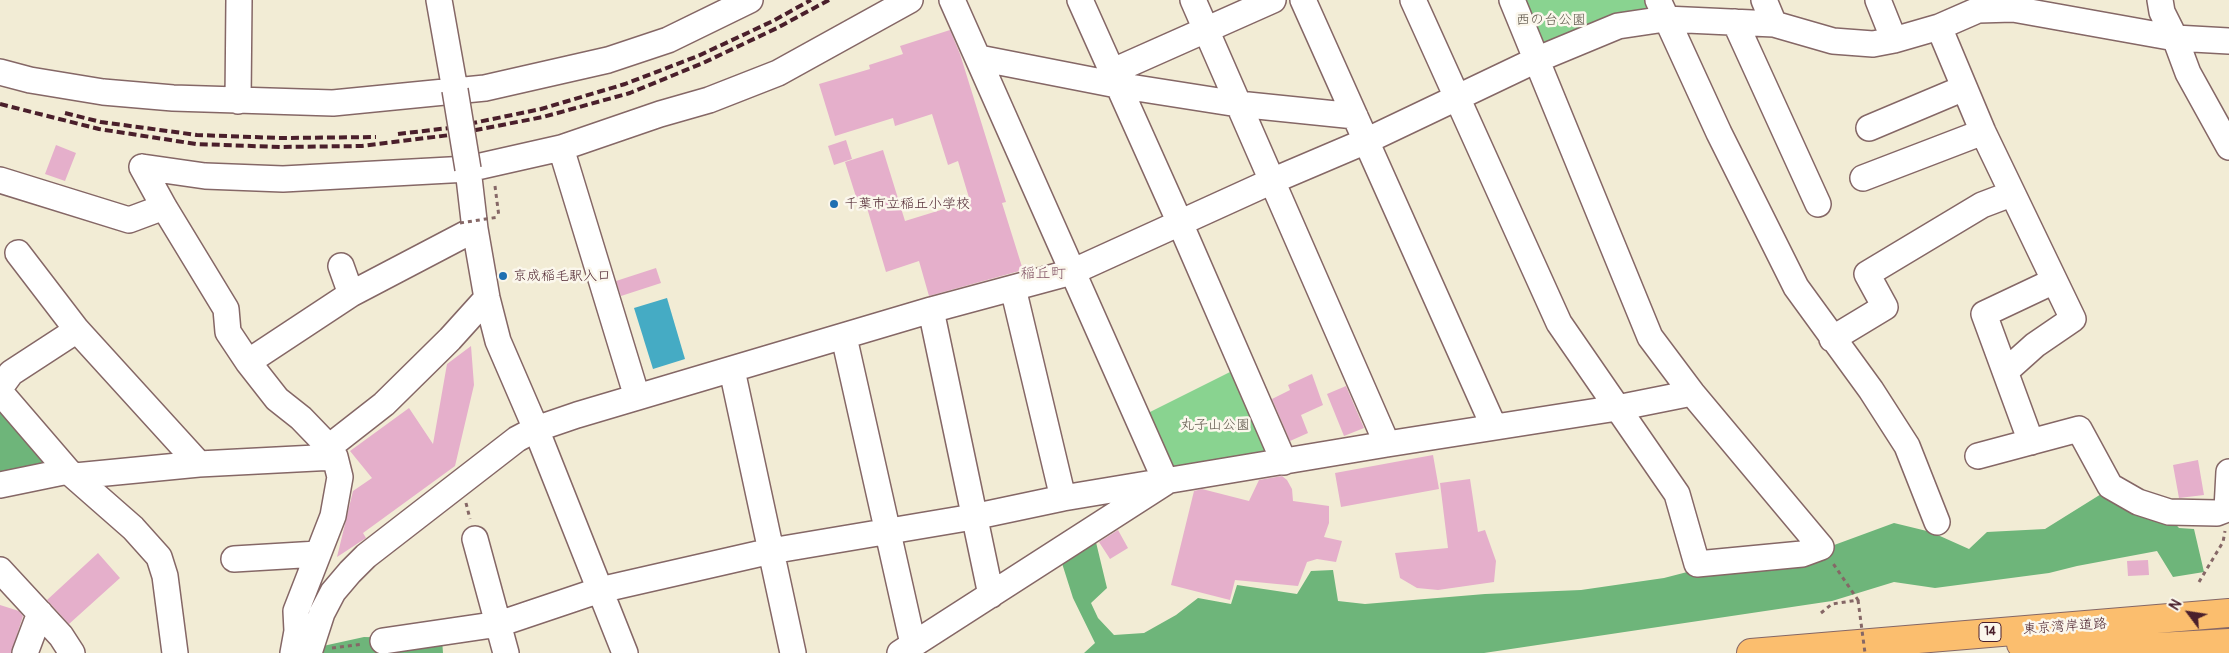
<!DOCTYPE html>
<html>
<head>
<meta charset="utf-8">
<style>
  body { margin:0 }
  #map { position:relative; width:2229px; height:653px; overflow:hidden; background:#f2ecd5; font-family:Pangolin,sans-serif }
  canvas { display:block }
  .north { position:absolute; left:2164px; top:588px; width:50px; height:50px; -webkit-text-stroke:4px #fbf7ec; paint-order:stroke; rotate:301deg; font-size:14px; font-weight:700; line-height:20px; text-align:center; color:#4a1f2b }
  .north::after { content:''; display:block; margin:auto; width:18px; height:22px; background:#4a1f2b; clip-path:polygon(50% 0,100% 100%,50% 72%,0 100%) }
</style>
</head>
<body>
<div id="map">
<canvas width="2229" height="653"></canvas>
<div class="north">N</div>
</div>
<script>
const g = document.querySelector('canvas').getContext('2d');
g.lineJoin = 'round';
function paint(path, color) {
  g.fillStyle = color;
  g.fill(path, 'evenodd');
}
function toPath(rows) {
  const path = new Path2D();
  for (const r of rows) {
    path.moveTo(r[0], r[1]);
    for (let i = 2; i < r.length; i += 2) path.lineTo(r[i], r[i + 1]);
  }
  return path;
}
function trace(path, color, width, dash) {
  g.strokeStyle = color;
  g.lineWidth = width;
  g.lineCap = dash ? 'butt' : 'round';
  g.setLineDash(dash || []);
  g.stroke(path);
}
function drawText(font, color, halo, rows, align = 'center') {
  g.font = font + ' Pangolin,"Klee One",sans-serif';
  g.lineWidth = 5;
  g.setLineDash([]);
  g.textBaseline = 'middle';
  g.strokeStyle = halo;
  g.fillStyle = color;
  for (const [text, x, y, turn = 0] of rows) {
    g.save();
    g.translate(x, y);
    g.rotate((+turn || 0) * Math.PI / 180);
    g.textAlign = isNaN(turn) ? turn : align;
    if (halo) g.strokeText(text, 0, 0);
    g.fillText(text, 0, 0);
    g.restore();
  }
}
paint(toPath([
  [1520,0,1653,0,1648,13,1546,43,1537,39],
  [1238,368,1269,448,1266,457,1169,469,1146,414]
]), '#89d390');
paint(toPath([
  [0,404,52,466,0,483],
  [2106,491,2168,516,2179,528,2194,529,2204,572,2173,577,2157,551,2077,566,2049,573,1935,588,1894,582,1832,601,1484,653,1084,653,1095,643,1073,598,1060,557,1094,534,1107,588,1091,603,1098,618,1114,635,1144,633,1176,615,1198,598,1231,604,1237,585,1297,594,1311,571,1333,570,1338,601,1365,604,1485,594,1581,590,1664,578,1695,570,1807,555,1894,523,1931,532,1969,549,1987,532,2045,529],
  [364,637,442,639,443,653,322,653,323,646]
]), '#6eb57a');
paint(toPath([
  [667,298,685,359,653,369,634,308]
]), '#45abc4');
paint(toPath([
  [950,30,960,54,1006,202,1002,203,1023,270,929,296,919,261,886,272,865,201,858,203,845,162,883,150,905,221,970,201,958,161,948,165,932,114,895,126,893,118,835,136,819,84,870,69,869,65,903,54,900,46],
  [846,140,852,159,834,165,828,146],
  [56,145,76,153,65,181,45,174],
  [656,268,661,283,621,296,616,281],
  [471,346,474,385,455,466,363,533,366,538,337,557,353,491,372,478,350,451,409,408,433,444,447,364],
  [1312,374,1323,405,1301,415,1308,433,1290,441,1272,399,1290,390,1288,385],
  [1346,386,1364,428,1344,436,1327,394],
  [1433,455,1439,489,1341,507,1335,473],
  [2198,460,2204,495,2179,498,2173,465],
  [1282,476,1287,480,1292,489,1293,501,1329,506,1329,523,1324,537,1342,541,1336,562,1317,559,1307,562,1298,586,1235,580,1230,600,1171,585,1194,491,1202,489,1249,501,1259,480],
  [1470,479,1478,532,1485,530,1496,561,1494,582,1438,590,1417,588,1400,578,1395,553,1448,548,1440,483],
  [1118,530,1128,548,1110,559,1099,542],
  [98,553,120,578,69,624,47,600],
  [2148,560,2149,575,2128,576,2127,561],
  [0,605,19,611,23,616,11,653,0,653]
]), '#e5afcb');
const minor = toPath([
  [439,0,455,90],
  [1080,0,1180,223,1284,462],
  [1193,0,1387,444],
  [1303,0,1494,427],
  [1413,0,1559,323,1677,494,1697,564,1802,554,1821,547,1692,393,1650,337,1512,0],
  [1658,0,1719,133,1796,287,1871,390,1907,446,1937,522],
  [1764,0,1774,24],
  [1878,0,1894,40],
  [2160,0,2162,12,2175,38,2188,73,2229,147],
  [1735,22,1818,204],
  [1939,27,1983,132,2073,319,2035,345,2006,371],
  [979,58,1117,85,1238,104,1355,116],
  [0,72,30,80,103,92,173,98,333,103,485,88,608,60,668,40,750,0],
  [1111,72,1273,0],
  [238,101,239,0],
  [1869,128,1964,88],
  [561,148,637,397],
  [142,167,205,176,283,179,468,169,561,148,660,114,709,100,778,73,910,0],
  [142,167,164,207,226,309,228,332,248,362,277,399,301,418,329,447,335,457,340,477,333,516,296,611,297,631,293,653],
  [468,169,475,229,487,298,498,341,536,429,625,653],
  [1863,178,1983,132],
  [0,180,129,220,164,207],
  [18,253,77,330,199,464],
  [341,266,351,294],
  [1013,288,1063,498],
  [931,310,991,595],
  [844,337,913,644],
  [1832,339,1885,307,1867,274,1982,205,2011,194],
  [248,362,351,294,475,229],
  [732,370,793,653],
  [0,388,11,373,77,330],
  [0,392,68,471,133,528,159,557,165,576,175,653],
  [2031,442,1984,314,2054,281],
  [329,447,384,404,450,339,487,298],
  [1978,456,2079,429,2110,486,2138,502,2169,512,2217,513,2227,509,2229,472],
  [75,476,199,464,335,457],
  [0,485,68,471],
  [475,539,506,653],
  [234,559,318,554],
  [0,570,61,636,72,653],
  [383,641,499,624,600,590,771,551,973,517,1063,498,1387,444,1617,408,1692,393],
  [25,653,40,613],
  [309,653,322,613,333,592,350,572,366,556,517,439,536,429,577,415,931,310,1072,272,1272,181,1366,141,1536,60,1618,26,1665,19,1774,24,1833,41,1873,44,1894,40,1939,27,1978,10,2013,9,2175,38,2229,41],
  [900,653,1166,482,952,0]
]);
const highway = toPath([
  [2021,644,2141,648,2229,643],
  [1751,653,2229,613]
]);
trace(minor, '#856766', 28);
trace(highway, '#856766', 30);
trace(toPath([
  [495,186,499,217],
  [466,503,470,519],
  [2199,582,2223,542,2225,531],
  [1821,613,1832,604,1858,600,1832,562],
  [332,648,363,644]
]), '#856766', 3, [4, 4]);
trace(minor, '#fff', 25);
trace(highway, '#fbbe6e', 28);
trace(toPath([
  [0,104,99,129,196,144,280,147,362,146,450,135,543,117,630,93,703,63,777,28,829,0],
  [65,113,101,122,197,135,280,138,376,137],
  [398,134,449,128,541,109,625,84,698,56,773,21,811,0]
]), '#4a1f2b', 4, [8, 4]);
const minorBridge = toPath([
  [455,90,468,169]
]);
trace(minorBridge, '#856766', 28, []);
trace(toPath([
  [460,223,499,217],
  [1858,600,1865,653]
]), '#856766', 3, [4, 4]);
trace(minorBridge, '#fff', 25);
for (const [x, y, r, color] of [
  [834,204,5,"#1f6fb2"],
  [503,276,5,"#1f6fb2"]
]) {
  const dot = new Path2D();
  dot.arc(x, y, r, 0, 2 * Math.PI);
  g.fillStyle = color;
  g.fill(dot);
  trace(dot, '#fbf7ec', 2);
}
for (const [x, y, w] of [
  [1990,632,22]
]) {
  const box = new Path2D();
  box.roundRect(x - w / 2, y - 9.5, w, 19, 4);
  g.fillStyle = '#fbf7ec';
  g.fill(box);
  trace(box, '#4a1f2b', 1);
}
drawText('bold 12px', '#4a1f2b', null, [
  ["14",1990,632]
]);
drawText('14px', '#5d5549', '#fbf7ec', [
  ["西の台公園",1551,20],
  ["丸子山公園",1215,425]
]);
drawText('14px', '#4a1f2b', '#fbf7ec', [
  ["千葉市立稲丘小学校",844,204],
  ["京成稲毛駅入口",513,276]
], 'left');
drawText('14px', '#4a1f2b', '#fbf7ec', [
  ["東京湾岸道路",2065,627,-4]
]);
drawText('15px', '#805163', '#fbf7ec', [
  ["稲丘町",1043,274]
]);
</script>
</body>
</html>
